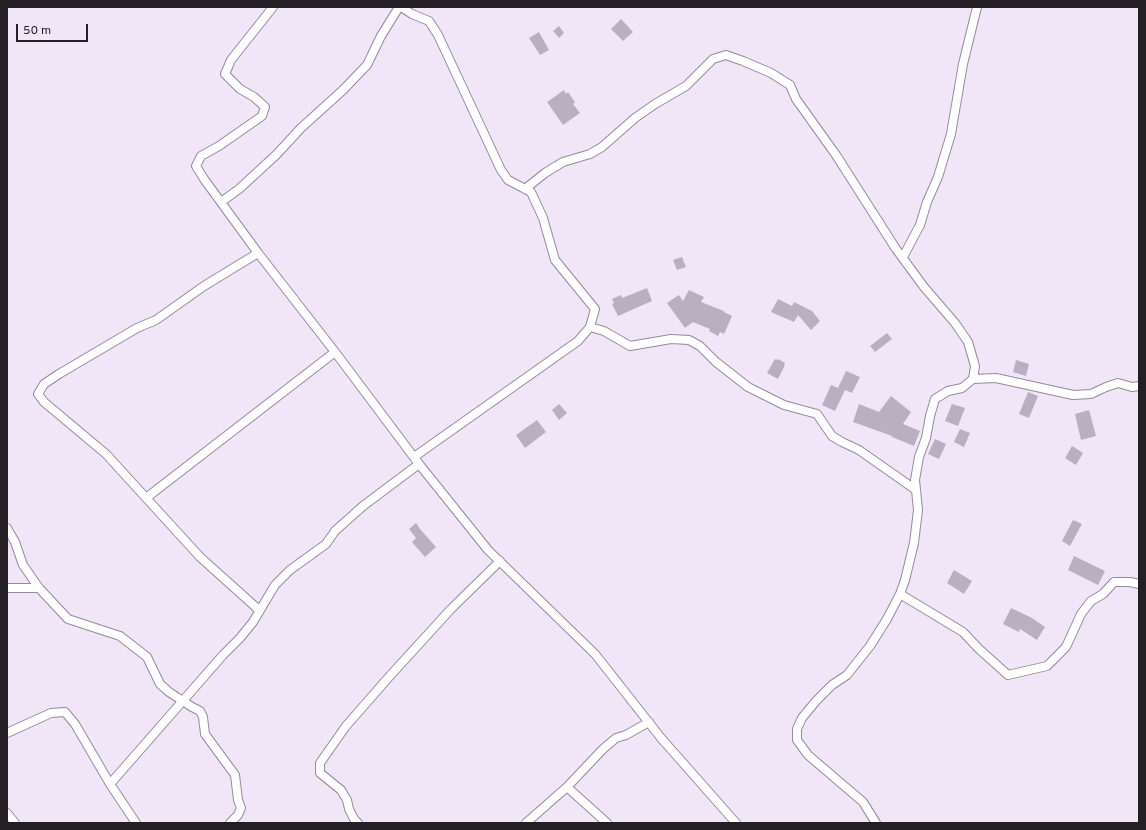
<!DOCTYPE html>
<html>
<head>
<meta charset="utf-8">
<style>
  body { margin:0 }
  #map { position:relative; width:1146px; height:830px; overflow:hidden; background:#f1e6f8; font-family:Overpass,sans-serif }
  canvas { display:block }
  .frame { position:absolute; inset:0; border:8px solid #231f25; pointer-events:none }
  .scale { position:absolute; left:16px; top:24px; width:72px; height:18px; box-sizing:border-box; border:2px solid #231f25; border-top:0; padding-left:5px; font-size:12px; line-height:14px; white-space:nowrap; color:#231f25; -webkit-text-stroke:3px #f1e6f8; paint-order:stroke }
</style>
</head>
<body>
<div id="map">
<canvas width="1146" height="830"></canvas>
<div class="frame"></div>
<div class="scale">50 m</div>
</div>
<script>
const g = document.querySelector('canvas').getContext('2d');
g.lineJoin = 'round';
function paint(path, color) {
  g.fillStyle = color;
  g.fill(path, 'evenodd');
}
function toPath(rows) {
  const path = new Path2D();
  for (const r of rows) {
    path.moveTo(r[0], r[1]);
    for (let i = 2; i < r.length; i += 2) path.lineTo(r[i], r[i + 1]);
  }
  return path;
}
function trace(path, color, width, dash) {
  g.strokeStyle = color;
  g.lineWidth = width;
  g.lineCap = dash ? 'butt' : 'round';
  g.setLineDash(dash || []);
  g.stroke(path);
}
paint(toPath([
  [621,19,633,32,623,41,611,29],
  [559,26,564,33,559,38,553,31],
  [539,32,549,50,540,55,529,38],
  [564,90,566,94,568,92,575,102,573,104,580,113,563,125,547,102],
  [682,257,686,267,677,270,673,260],
  [647,288,652,301,618,316,612,304,614,303,612,299,621,295,622,298],
  [689,290,704,297,701,302,724,311,724,312,732,316,724,334,720,332,718,336,709,331,710,329,693,322,685,328,667,303,679,295,683,301],
  [778,299,792,306,794,302,812,311,820,321,811,330,798,315,794,322,771,312],
  [887,333,892,339,875,352,870,346],
  [775,359,777,360,778,359,785,363,784,365,785,365,778,379,767,373],
  [1016,360,1029,364,1026,376,1013,372],
  [846,371,860,377,852,393,845,390,835,411,822,405,831,385,838,388],
  [1028,392,1038,396,1029,418,1019,414],
  [891,396,911,412,903,424,920,431,914,446,892,437,892,436,853,422,859,404,879,412],
  [559,404,567,413,559,420,552,410],
  [952,404,965,408,958,426,945,421],
  [1089,410,1096,436,1081,440,1075,414],
  [537,420,546,432,525,448,516,435],
  [960,429,970,433,964,447,954,442],
  [935,439,946,444,939,459,928,454],
  [1072,446,1083,453,1076,465,1065,458],
  [1073,520,1082,524,1070,546,1062,541],
  [416,523,420,529,436,547,425,557,412,542,416,538,409,529],
  [1074,556,1105,571,1098,585,1068,570],
  [954,570,972,581,964,594,947,583],
  [1011,608,1032,618,1045,627,1037,640,1020,629,1019,632,1003,624]
]), '#baafc0');
const street = toPath([
  [273,7,231,60,225,74,240,89,254,97,265,107,262,116,219,146,201,156,196,166,204,179,258,253,335,352,419,464,488,550,595,654,661,738,736,823],
  [401,7,412,14,429,21,438,35,501,170,508,180,531,192,543,218,555,260,595,309,590,327,578,341,414,457],
  [525,189,545,173,563,162,590,154,602,147,635,118,655,104,686,86,713,59,726,55,743,61,771,73,790,85,796,99,836,155,896,249,924,287,955,323,968,342,975,366,973,379],
  [221,202,239,189,276,155,301,128,343,90,367,65,381,36,399,7],
  [258,253,204,286,156,320,137,328,59,374,44,384,38,394,44,402,106,454,200,557,259,610],
  [903,257,920,225,927,202,938,177,951,134,963,64,977,7],
  [590,327,604,331,630,346,671,339,689,340,700,346,716,362,748,387,784,405,817,414,832,436,842,442,859,450,916,490],
  [146,498,335,352],
  [7,528,15,542,23,565,39,588,68,619,120,636,147,657,160,684,169,692,192,707,200,711,203,717,205,734,235,775,238,800,241,808,238,815,230,823],
  [7,588,39,588],
  [900,594,963,632,979,649,1008,675,1047,666,1066,647,1081,614,1091,601,1103,594,1114,582,1130,582,1139,584],
  [7,733,51,713,65,712,75,724,110,784,136,823],
  [110,784,223,655,240,638,253,622,275,585,290,570,326,544,335,531,363,506,419,464],
  [567,787,607,823],
  [7,813,15,823],
  [358,823,354,819,349,809,347,800,341,790,320,773,320,763,346,726,388,678,451,609,500,561],
  [526,823,567,787,603,749,616,738,626,735,649,722],
  [876,823,863,802,808,755,797,740,797,729,802,718,816,701,832,685,847,675,870,646,887,619,900,594,905,580,914,543,918,510,915,480,919,457,926,438,930,416,935,399,948,391,962,388,973,379,996,378,1073,395,1091,394,1106,387,1118,383,1132,387,1139,386]
]);
trace(street, '#948a9b', 10);
trace(street, '#fff', 8);
</script>
</body>
</html>
